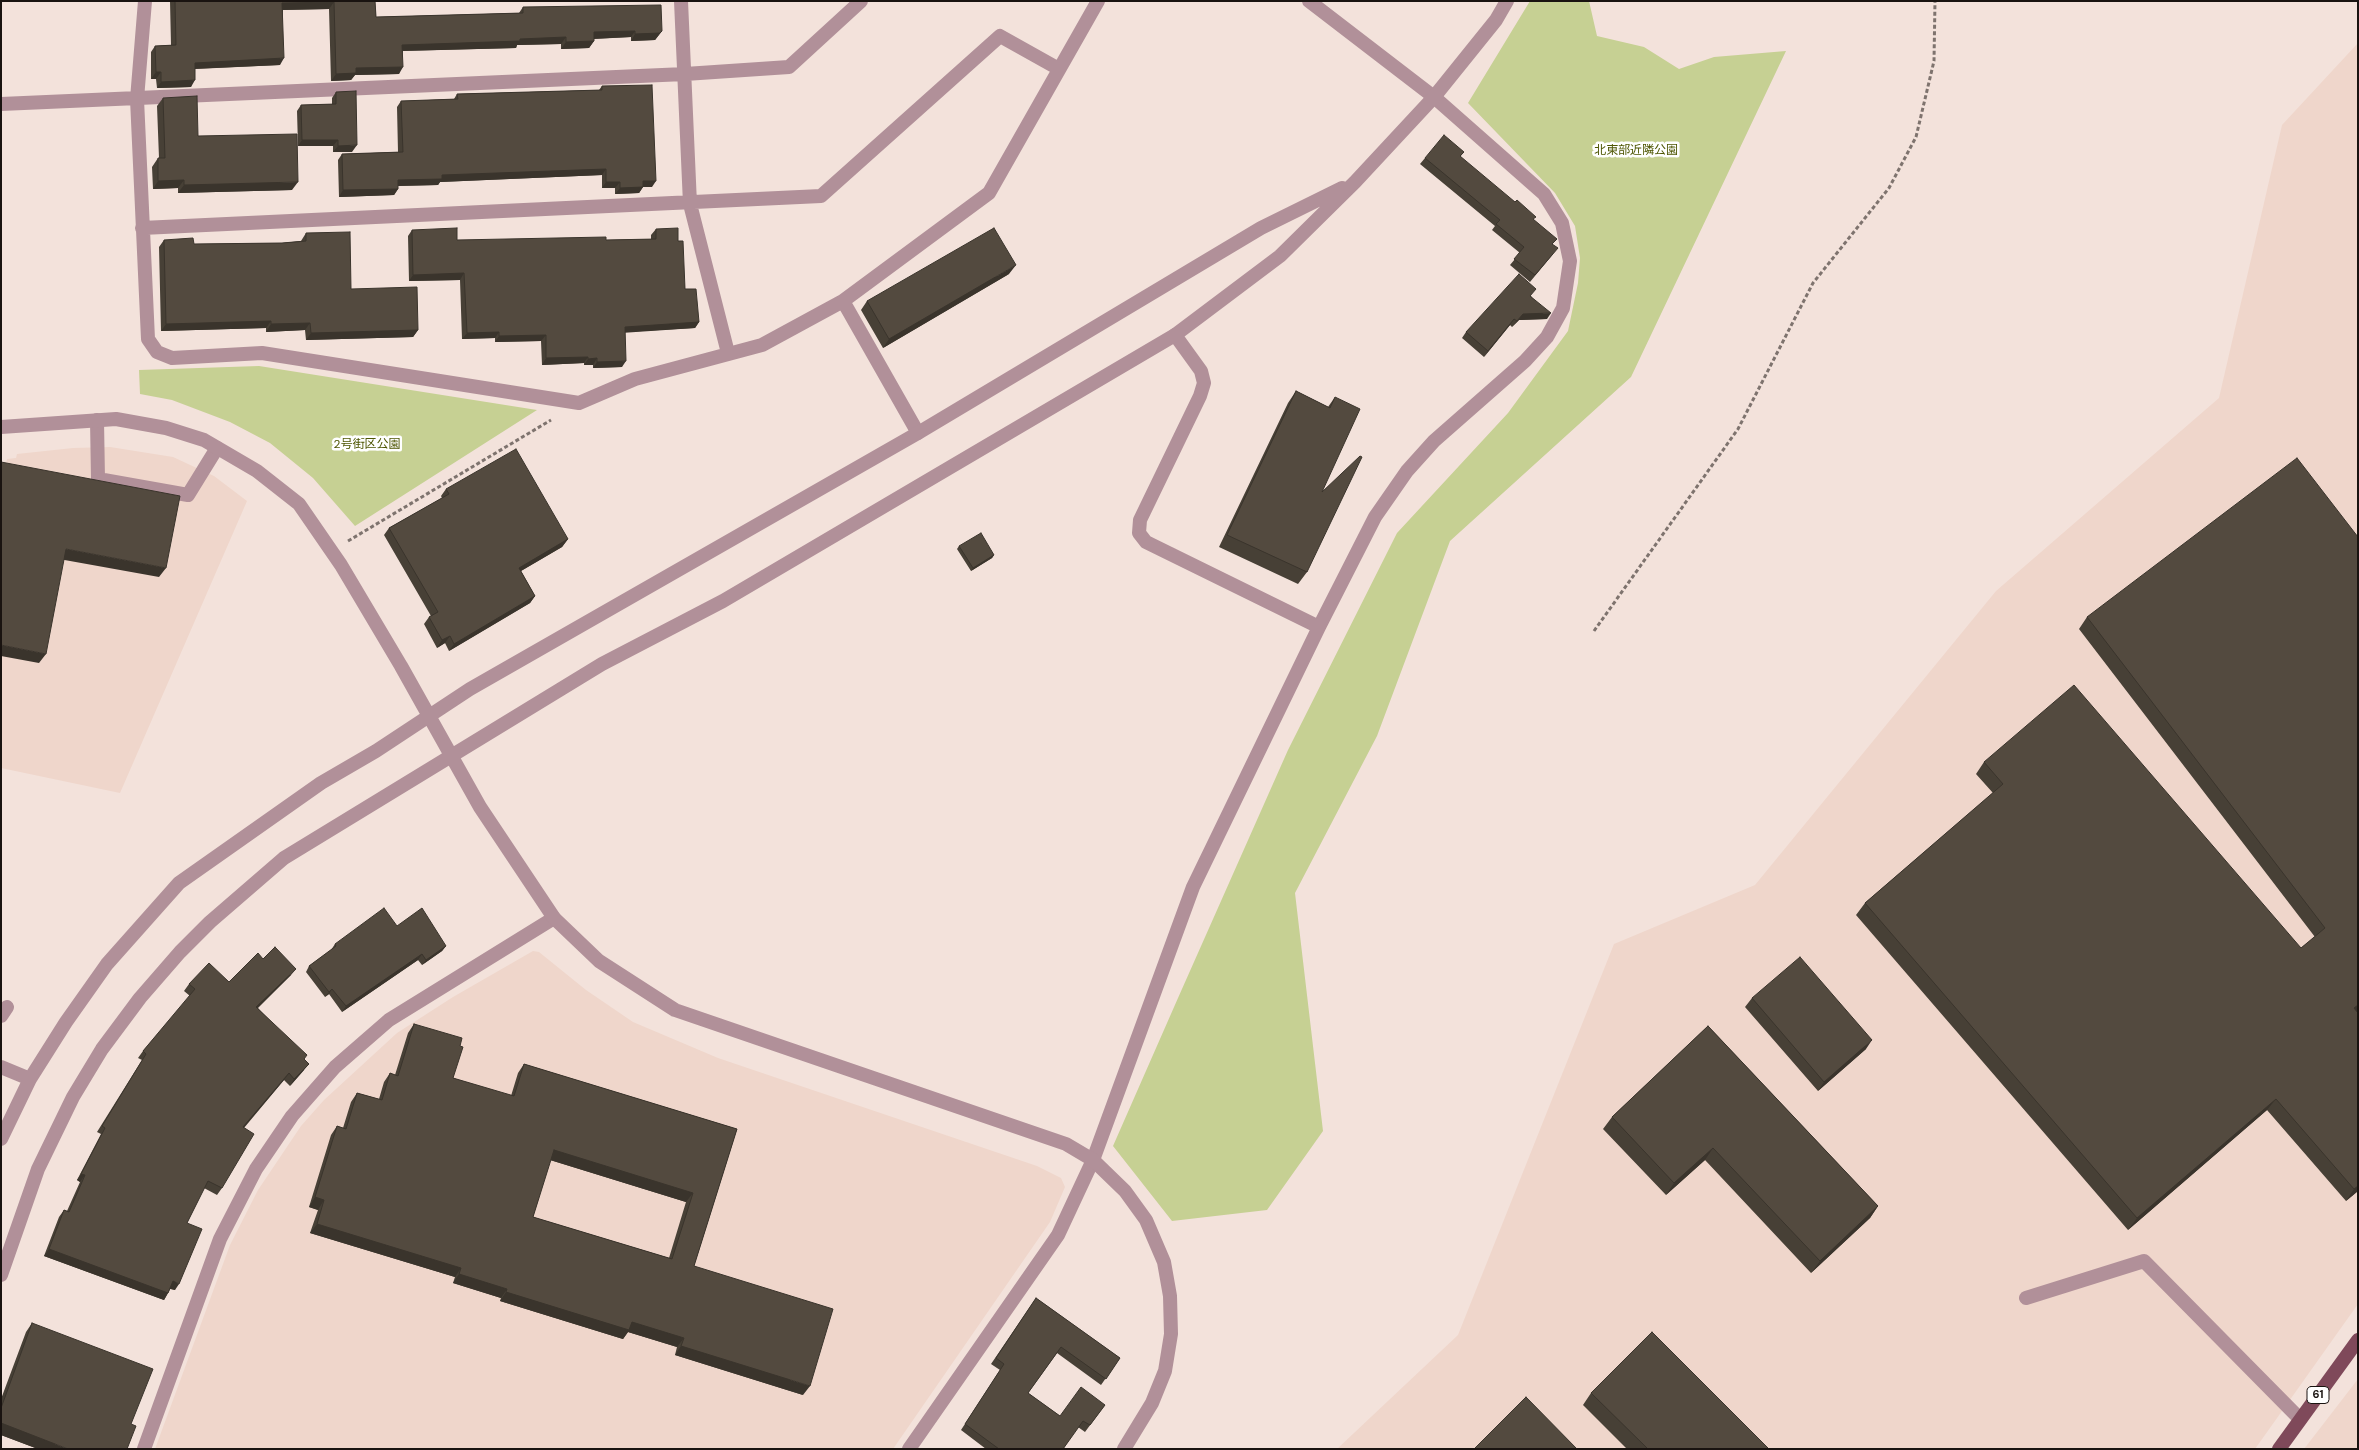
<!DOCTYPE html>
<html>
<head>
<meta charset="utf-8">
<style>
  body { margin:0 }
  #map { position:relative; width:2359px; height:1450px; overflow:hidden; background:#f3e2db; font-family:"DM Sans",sans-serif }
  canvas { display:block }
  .frame { position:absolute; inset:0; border:2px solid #191310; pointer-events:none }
</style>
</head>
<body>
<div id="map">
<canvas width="2359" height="1450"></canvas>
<div class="frame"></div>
</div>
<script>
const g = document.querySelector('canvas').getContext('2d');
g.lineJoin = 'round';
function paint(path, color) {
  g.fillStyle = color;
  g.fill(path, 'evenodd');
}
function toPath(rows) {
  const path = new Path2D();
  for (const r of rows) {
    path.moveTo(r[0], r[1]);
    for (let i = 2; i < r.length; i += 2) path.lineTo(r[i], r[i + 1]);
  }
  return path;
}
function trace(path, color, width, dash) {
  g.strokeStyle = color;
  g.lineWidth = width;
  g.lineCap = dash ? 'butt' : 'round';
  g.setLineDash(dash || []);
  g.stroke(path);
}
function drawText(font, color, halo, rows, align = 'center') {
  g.font = font + ' "DM Sans","Noto Sans JP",sans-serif';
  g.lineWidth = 5;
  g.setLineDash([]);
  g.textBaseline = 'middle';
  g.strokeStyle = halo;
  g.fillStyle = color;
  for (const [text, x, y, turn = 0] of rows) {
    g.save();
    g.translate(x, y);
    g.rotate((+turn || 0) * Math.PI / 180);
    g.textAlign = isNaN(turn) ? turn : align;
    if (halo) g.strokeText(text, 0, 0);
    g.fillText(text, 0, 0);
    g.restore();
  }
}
paint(toPath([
  [2358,43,2358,1304,2255,1449,1337,1449,1458,1335,1614,944,1755,885,1996,591,2219,398,2282,125],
  [110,447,173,457,214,476,247,501,120,793,1,768,1,493,7,459,16,458,17,454,73,448],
  [533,951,539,952,586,990,633,1022,718,1058,1037,1166,1061,1178,1065,1187,1050,1222,893,1449,155,1449,230,1245,258,1190,301,1126,324,1100,397,1033,453,997],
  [2358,1379,2358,1449,2304,1449]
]), '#efd6cb');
paint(toPath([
  [1530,1,1589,1,1597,36,1644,47,1679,69,1714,57,1786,51,1631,377,1450,541,1377,736,1295,893,1323,1131,1267,1210,1172,1221,1113,1146,1178,998,1288,750,1397,533,1508,413,1568,331,1578,283,1580,258,1575,226,1555,193,1468,103],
  [259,366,537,410,355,526,313,478,270,443,230,422,172,400,140,394,139,370]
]), '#c6d093');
trace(toPath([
  [348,541,551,420],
  [1594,631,1738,429,1813,283,1889,188,1916,137,1934,61,1935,1]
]), '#7e736e', 3, [4, 2.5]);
trace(toPath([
  [97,420,98,479,188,495,217,448],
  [1,1016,7,1007]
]), '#b19099', 14);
trace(toPath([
  [145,1,137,99,148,339,157,352,172,358,262,353,579,403,635,379,762,345,843,301,989,193,1098,1],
  [681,1,690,204,728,353],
  [1,104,685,74,789,67,861,1],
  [142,228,821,196,1000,36,1059,69],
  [843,301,918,433],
  [1175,335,1201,371,1204,383,1200,396,1140,520,1139,533,1146,542,1319,627],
  [2026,1298,2144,1261,2300,1419],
  [144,1449,220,1239,256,1169,292,1116,335,1067,389,1020,554,918],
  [909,1449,1058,1235,1093,1160,1193,887,1319,627,1375,517,1407,471,1434,441,1525,361,1547,337,1563,308,1570,261,1562,223,1544,194,1434,97,1309,1]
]), '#b19099', 14);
trace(toPath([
  [1,427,116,419,166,428,204,440,257,471,299,504,341,565,401,666,480,807,554,918,599,961,675,1010,1066,1144,1093,1160,1125,1191,1146,1220,1164,1262,1170,1296,1171,1334,1165,1371,1152,1403,1124,1449],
  [1,1067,30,1079],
  [1,1139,30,1079,66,1022,107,964,179,883,321,783,376,751,470,689,918,433,1261,228,1342,188],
  [1,1275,38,1169,73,1097,102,1049,140,998,180,952,210,922,284,858,602,664,723,601,1175,335,1280,256,1355,182,1434,97,1496,20,1507,1]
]), '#b19099', 14);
trace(toPath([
  [2279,1449,2358,1340]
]), '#7f495a', 14);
paint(toPath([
  [170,1,375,1,376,17,519,13,523,7,662,31,655,40,631,41,631,37,594,39,594,41,589,48,561,49,561,44,517,45,516,48,403,51,399,74,355,75,351,80,331,81,329,9,283,10,280,65,195,69,191,87,157,88,156,79,151,79,151,52,155,46,171,45],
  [602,86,652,187,643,187,639,193,615,194,615,188,602,188,602,175,440,182,438,185,398,186,398,189,394,195,339,197,338,160,342,154,398,152,397,107,401,101,454,99,457,94,599,90],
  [336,92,352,152,333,152,333,146,298,146,297,111,301,105,332,104,332,98],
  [163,98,198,136,292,190,178,193,178,188,153,189,152,167,158,158,159,158,157,106],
  [1464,152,1460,157,1534,220,1553,244,1553,254,1530,282,1510,265,1520,253,1492,230,1495,226,1420,164,1425,158],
  [656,229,678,241,685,289,699,322,695,328,625,332,622,367,593,368,593,365,584,365,584,363,542,365,541,341,495,342,495,338,462,339,460,280,409,281,408,236,412,230,457,240,606,240,651,239,651,235],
  [306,233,351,289,418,330,413,337,306,340,305,330,266,332,266,328,161,331,159,247,164,240,194,244,282,243,301,241],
  [1009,274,883,348,861,310,867,301],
  [1531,296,1547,319,1519,320,1512,327,1510,325,1484,357,1462,338,1466,332],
  [1296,391,1328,407,1335,397,1322,492,1307,572,1298,584,1219,547,1288,403],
  [446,489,568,539,562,547,521,571,535,596,530,603,449,651,445,643,437,648,424,624,429,617,431,616,384,535,389,528,442,498,441,496],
  [2358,537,2358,1011,2357,1011,2358,1013,2358,1191,2346,1201,2267,1110,2128,1230,1856,915,1865,903,1993,793,1976,774,1984,762,2301,948,2315,937,2079,629,2087,617],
  [959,546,994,555,992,558,971,571,957,549],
  [397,926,446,946,442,951,422,965,418,960,342,1012,329,994,325,997,306,972,309,966,331,950,335,944],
  [263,959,291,975,258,1008,305,1059,304,1070,290,1086,284,1080,244,1128,222,1188,217,1195,204,1188,187,1223,175,1290,170,1289,168,1293,164,1300,44,1256,59,1217,64,1210,67,1211,80,1182,77,1180,101,1134,97,1132,142,1060,138,1058,143,1051,190,996,184,991,189,984,229,982],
  [1752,998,1866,1049,1818,1091,1745,1007],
  [414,1024,460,1046,453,1078,511,1096,518,1073,524,1064,737,1129,694,1266,803,1395,675,1355,677,1347,628,1332,623,1339,500,1301,501,1298,453,1283,455,1277,310,1233,318,1210,309,1207,331,1135,337,1126,343,1128,351,1102,357,1093,379,1099,384,1082,390,1073,395,1075,408,1033],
  [550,1160,686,1202,669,1258,533,1217],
  [1708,1026,1878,1206,1870,1218,1811,1273,1705,1160,1666,1195,1603,1129,1612,1117],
  [1036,1298,1120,1358,1101,1385,1057,1353,1028,1393,1060,1416,1105,1405,1085,1432,1078,1427,1063,1449,986,1449,961,1430,1000,1370,991,1364],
  [32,1323,131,1424,38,1449,1,1435,1,1399,26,1332],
  [1591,1393,1769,1449,1627,1449,1583,1405]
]), '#474036');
paint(toPath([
  [334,2,329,9,278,10,282,3],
  [635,31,631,37,589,39,594,32],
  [662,31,655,40,631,41,635,34],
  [566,37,561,44,517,45,516,48,398,51,402,45],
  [594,41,589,48,561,49,566,42],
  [284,58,280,65,190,69,195,63],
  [403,67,399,74,355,75,351,80,331,81,336,74,356,68],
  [156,72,161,72,156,79,151,79],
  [195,80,191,87,157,88,161,82],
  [302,140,338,140,333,146,298,146],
  [357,145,352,152,333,152,338,146],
  [606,169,602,175,440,182,438,185,393,186,398,180,442,175],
  [184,180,178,188,153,189,158,181],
  [643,181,656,181,652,187,643,187,639,193,615,194,620,188],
  [298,182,292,190,178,193,184,185],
  [606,182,620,182,615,188,602,188],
  [398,189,394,195,339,197,343,190],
  [1016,265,1009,274,883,348,889,339],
  [464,273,460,280,409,281,413,275],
  [1551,313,1547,319,1519,320,1512,327,1523,314],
  [1514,319,1510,325,1484,357,1488,351],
  [271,321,266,328,161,331,166,324],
  [699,322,695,328,621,333,625,327],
  [310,323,305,330,266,332,271,324],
  [418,330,413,337,306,340,311,333],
  [499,332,495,338,462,339,467,333],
  [546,335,541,341,495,342,499,336],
  [588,357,584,363,542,365,546,358],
  [597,358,593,365,584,365,588,359],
  [626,361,622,367,593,368,597,362],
  [568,539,562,547,514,575,519,568],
  [66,549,166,568,159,577,59,559],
  [994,555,992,558,971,571,973,568],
  [535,596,530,603,449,651,454,644],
  [450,636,445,643,437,648,442,640],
  [1,645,46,654,39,663,1,656],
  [446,946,442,951,422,965,426,960],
  [422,954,418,960,342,1012,346,1006],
  [296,969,291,975,252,1013,256,1007],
  [332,989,329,994,325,997,329,992],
  [2358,1005,2358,1011,2345,1020,2354,1008],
  [1872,1040,1866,1049,1818,1091,1824,1082],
  [309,1064,304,1070,290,1086,294,1079],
  [289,1073,284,1080,238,1134,243,1127],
  [2276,1099,2267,1110,2128,1230,2137,1218],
  [1713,1148,1705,1160,1666,1195,1674,1183],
  [554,1150,693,1193,686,1202,547,1159],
  [81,1174,85,1175,80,1182,77,1180],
  [2358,1186,2358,1191,2346,1201,2354,1189],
  [315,1197,324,1200,318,1210,309,1207],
  [1878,1206,1870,1218,1811,1273,1820,1261],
  [317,1224,461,1268,455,1277,310,1233],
  [49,1249,168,1293,164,1300,44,1256],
  [459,1274,507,1289,501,1298,453,1283],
  [173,1281,179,1284,175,1290,168,1288],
  [506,1292,632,1322,684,1338,677,1347,628,1332,623,1339,500,1301],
  [681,1346,810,1386,803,1395,675,1355],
  [1,1423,68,1449,38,1449,1,1435]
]), '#3a342c');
const building = toPath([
  [175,1,375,1,376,17,523,13,523,7,661,5,662,31,660,33,635,34,635,31,594,32,594,41,566,42,566,37,520,39,520,41,402,45,403,67,356,68,356,73,336,74,334,2,282,3,284,58,195,63,195,80,161,82,161,72,156,72,155,46,176,45,175,1],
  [652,85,656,181,643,181,643,187,620,188,620,182,606,182,606,169,442,175,442,179,398,180,398,189,343,190,342,154,403,152,401,101,458,99,457,94,602,90,602,86,652,85],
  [356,91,357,145,338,146,338,140,302,140,301,105,336,104,336,92,356,91],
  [197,96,198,136,297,134,298,182,184,185,184,180,158,181,158,158,165,158,163,98,197,96],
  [1444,135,1464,152,1460,156,1515,202,1517,200,1536,217,1533,219,1557,239,1552,244,1558,248,1535,275,1514,259,1524,247,1496,224,1500,220,1425,158,1444,135],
  [457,228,457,240,606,237,606,240,656,239,656,229,678,228,678,241,683,241,685,289,696,289,699,322,625,327,626,361,597,362,597,358,588,359,588,357,546,358,546,335,499,336,499,332,467,333,464,273,413,275,412,230,457,228],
  [994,228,1016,265,889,339,867,301,994,228],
  [350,232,351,289,417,287,418,330,311,333,310,323,271,324,271,321,166,324,164,240,193,238,194,244,282,243,306,241,306,233,350,232],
  [1519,274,1536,289,1530,296,1551,313,1523,314,1517,321,1514,319,1488,351,1466,332,1519,274],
  [1296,391,1330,408,1335,397,1360,409,1322,492,1360,456,1362,457,1307,572,1227,535,1296,391],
  [516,449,568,539,519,568,535,596,454,644,450,636,442,640,429,617,438,612,389,528,449,494,446,489,516,449],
  [2297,458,2358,537,2358,1005,2354,1008,2358,1013,2358,1186,2354,1189,2276,1099,2137,1218,1865,903,2003,784,1984,762,2074,685,2301,948,2325,928,2087,617,2297,458],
  [1,462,180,496,166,568,66,549,46,654,1,645,1,462],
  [981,533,994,555,973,568,959,546,981,533],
  [384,908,397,926,422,908,446,946,426,960,422,954,346,1006,332,989,329,992,309,966,336,946,335,944,384,908],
  [275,947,296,969,256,1007,307,1055,304,1059,309,1064,294,1079,289,1073,243,1127,254,1134,222,1188,208,1181,187,1223,202,1229,179,1284,173,1281,168,1293,49,1249,64,1210,69,1212,85,1175,81,1174,105,1128,102,1126,146,1054,143,1051,195,989,189,984,209,963,229,982,258,953,263,959,275,947],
  [1800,957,1872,1040,1824,1082,1752,998,1800,957],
  [414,1024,462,1038,460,1046,463,1047,453,1078,514,1096,524,1064,737,1129,694,1266,833,1309,810,1386,681,1346,684,1338,632,1322,629,1330,506,1292,507,1289,459,1274,461,1268,317,1224,324,1200,315,1197,337,1126,346,1129,357,1093,382,1100,390,1073,398,1076,414,1024],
  [554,1150,693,1193,672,1259,533,1217,554,1150],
  [1708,1026,1878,1206,1820,1261,1713,1148,1674,1183,1612,1117,1708,1026],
  [1036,1298,1120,1358,1106,1379,1061,1347,1028,1393,1060,1416,1081,1387,1105,1405,1090,1425,1083,1421,1063,1449,999,1449,965,1424,1004,1364,996,1358,1036,1298],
  [32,1323,153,1369,131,1424,136,1426,127,1449,68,1449,1,1423,1,1408,32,1323],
  [1652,1332,1769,1449,1648,1449,1591,1393,1652,1332],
  [1526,1397,1577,1449,1474,1449,1526,1397]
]);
paint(building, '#534a3f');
trace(building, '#3a342c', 1);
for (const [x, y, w] of [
  [2318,1395,22]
]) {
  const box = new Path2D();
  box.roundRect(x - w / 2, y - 8.5, w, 17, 4);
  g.fillStyle = '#fff';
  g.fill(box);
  trace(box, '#191310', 1);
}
drawText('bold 11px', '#191310', null, [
  ["61",2318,1395]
]);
drawText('12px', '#4e5603', '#fff', [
  ["北東部近隣公園",1636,151],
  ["2号街区公園",367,445]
]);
</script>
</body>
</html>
